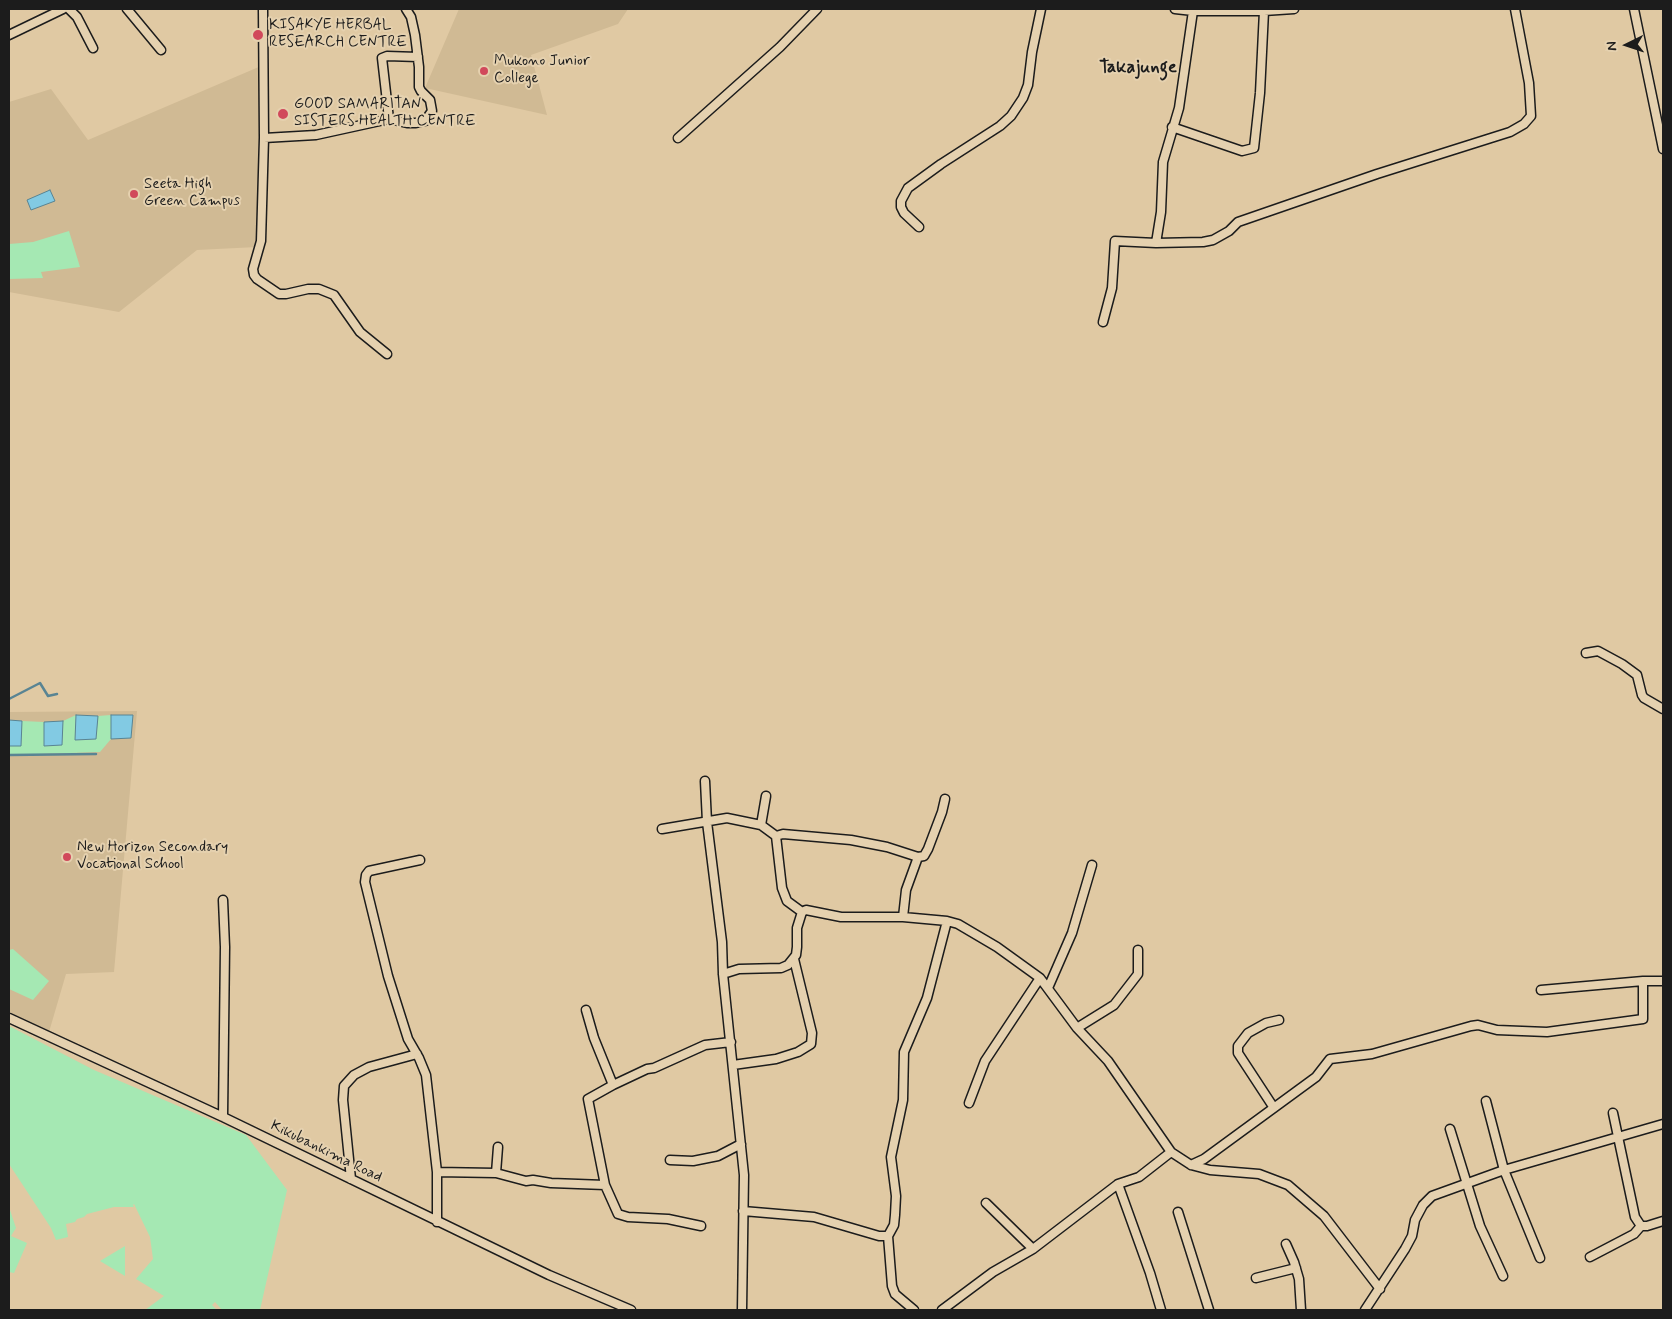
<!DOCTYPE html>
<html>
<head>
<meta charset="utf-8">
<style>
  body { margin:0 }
  #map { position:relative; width:1672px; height:1319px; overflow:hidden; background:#e0c9a3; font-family:Mynerve,sans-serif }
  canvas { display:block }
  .frame { position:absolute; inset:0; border:10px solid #1c1c1c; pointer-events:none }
  .north { position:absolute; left:1602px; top:20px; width:50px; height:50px; -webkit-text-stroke:4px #e5d1af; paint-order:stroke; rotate:266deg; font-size:14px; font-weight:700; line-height:20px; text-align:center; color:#1c1c1c }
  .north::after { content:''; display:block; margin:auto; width:18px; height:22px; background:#1c1c1c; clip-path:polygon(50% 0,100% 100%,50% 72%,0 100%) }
</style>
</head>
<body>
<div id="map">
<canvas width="1672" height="1319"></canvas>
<div class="frame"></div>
<div class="north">N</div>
</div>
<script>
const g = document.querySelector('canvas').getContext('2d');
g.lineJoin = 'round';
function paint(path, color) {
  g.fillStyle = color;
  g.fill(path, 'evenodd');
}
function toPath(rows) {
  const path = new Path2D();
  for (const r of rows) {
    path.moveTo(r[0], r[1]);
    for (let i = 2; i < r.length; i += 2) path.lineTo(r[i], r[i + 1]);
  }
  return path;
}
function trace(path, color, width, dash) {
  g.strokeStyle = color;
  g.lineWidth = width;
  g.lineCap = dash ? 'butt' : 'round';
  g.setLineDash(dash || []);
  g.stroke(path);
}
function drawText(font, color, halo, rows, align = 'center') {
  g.font = font + ' Mynerve,sans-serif';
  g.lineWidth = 4;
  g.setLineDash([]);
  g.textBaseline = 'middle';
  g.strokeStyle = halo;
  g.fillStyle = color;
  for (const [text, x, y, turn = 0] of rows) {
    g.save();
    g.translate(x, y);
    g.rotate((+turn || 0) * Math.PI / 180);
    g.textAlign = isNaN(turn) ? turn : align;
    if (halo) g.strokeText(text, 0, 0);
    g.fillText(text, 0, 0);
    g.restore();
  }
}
paint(toPath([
  [459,9,628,9,618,24,531,55,547,115,425,88],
  [261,66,257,247,197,250,119,312,9,292,9,102,51,89,88,140],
  [137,711,114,972,66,974,49,1032,9,1012,9,712]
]), '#d0ba94');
paint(toPath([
  [69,231,80,267,41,272,43,278,9,279,9,244,33,242],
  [76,715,75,740,96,739,98,716,111,715,111,739,100,752,9,755,9,746,21,746,22,721,44,722,44,746,62,744,63,721],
  [13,949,49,981,33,1000,9,989,9,950],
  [9,1026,94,1070,246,1135,287,1190,260,1310,222,1310,215,1302,212,1305,217,1310,145,1310,164,1296,136,1279,153,1259,150,1237,134,1204,133,1205,134,1207,114,1207,87,1214,84,1217,77,1219,75,1222,66,1224,68,1237,56,1240,51,1228,9,1164],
  [9,1207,16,1228,11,1236,27,1243,14,1273,9,1272],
  [125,1246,125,1276,100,1261]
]), '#a5e8b3');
const water = toPath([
  [50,190,55,201,31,210,27,200,50,190],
  [76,715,98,716,96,739,75,740,76,715],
  [111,715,133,715,131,738,111,739,111,715],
  [9,720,22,721,21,746,9,746,9,720],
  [63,721,62,745,44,746,44,722,63,721]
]);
paint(water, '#82cae3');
trace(water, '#598493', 1);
trace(toPath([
  [9,699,40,683,48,696,57,694],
  [9,755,96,754]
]), '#598493', 2.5);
const minor = toPath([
  [69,9,77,17,93,48],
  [127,9,161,50],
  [263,9,264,138,261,241,253,269,254,275,257,279,279,294,286,294,308,289,319,289,334,295,360,332,387,354],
  [1175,9,1193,11,1264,11,1294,9],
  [1634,9,1663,149],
  [9,35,63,9],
  [389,119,382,58,387,56,418,57],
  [1172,127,1242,151,1254,148,1260,93,1264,11],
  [264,138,316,135,389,119,407,123,416,123,425,121,432,111,430,100,421,91,419,87,419,67,415,35,411,17,406,9],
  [678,138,780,47,817,9],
  [919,227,904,213,901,207,901,201,908,188,941,164,1000,126,1011,116,1023,98,1028,85,1032,52,1041,9],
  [1156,243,1161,212,1163,162,1179,108,1193,11],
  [1103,322,1112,288,1115,241,1156,243,1203,242,1213,240,1229,231,1238,222,1377,174,1510,132,1524,124,1531,116,1529,83,1515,9],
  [1586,653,1598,651,1622,664,1637,675,1642,695,1644,698,1663,709],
  [705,781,707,822,722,942,723,974,744,1175,742,1310],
  [761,825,766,796],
  [662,829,727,818,761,825,776,836,782,888,787,901,802,912],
  [776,836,783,834,851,840,887,847,918,857],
  [420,860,369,871,366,875,365,882,388,976,408,1039,419,1058,426,1075,437,1172,437,1222],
  [903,917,906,890,918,857,924,856,928,849,942,812,945,799],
  [723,974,739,969,781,968,788,965,796,955,797,947,797,928,802,912,806,910,841,917,903,917,947,921,958,924,997,947,1040,978,1077,1028,1108,1061,1171,1152,1191,1165,1210,1170,1259,1174,1288,1185,1324,1216,1380,1289],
  [1048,988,1072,933,1092,865],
  [1541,990,1643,981,1663,981],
  [586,1010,594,1038,613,1085],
  [9,1018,223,1117,549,1275,631,1310],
  [1077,1028,1114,1005,1138,974,1138,950],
  [733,1065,776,1059,798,1052,811,1044,812,1033,794,959],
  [1486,1101,1504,1170,1540,1258],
  [969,1103,985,1061,1040,978],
  [1274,1108,1238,1053,1238,1046,1248,1033,1266,1023,1279,1020],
  [1613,1113,1635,1217,1641,1226,1647,1226,1663,1221],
  [223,1117,225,947,223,900],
  [1450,1129,1480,1226,1503,1276],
  [670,1160,693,1161,718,1156,741,1144],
  [1191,1165,1204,1159,1316,1077,1330,1059,1372,1054,1471,1026,1478,1025,1497,1030,1547,1032,1643,1019,1643,981],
  [437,1172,496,1173,526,1181,533,1180,551,1183,605,1185],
  [496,1173,498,1147],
  [351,1179,343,1100,344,1086,354,1075,369,1067,417,1054],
  [1118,1184,1150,1273,1161,1310],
  [986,1203,1033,1249],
  [743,1211,814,1217,879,1236,888,1236,892,1286,895,1294,914,1310],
  [1178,1212,1209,1310],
  [701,1226,668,1219,628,1217,618,1214,605,1185,588,1099,613,1085,647,1069,654,1068,705,1045,731,1042],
  [888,1236,894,1225,895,1215,896,1196,891,1157,903,1100,904,1052,927,998,947,921],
  [1286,1244,1294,1262,1299,1279,1301,1310],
  [1590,1257,1634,1234,1641,1226],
  [1256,1278,1296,1268],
  [942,1310,993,1272,1033,1249,1118,1184,1139,1177,1171,1152],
  [1365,1310,1405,1249,1412,1236,1415,1220,1423,1205,1432,1196,1504,1170,1663,1124]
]);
trace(minor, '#1c1c1c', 11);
trace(minor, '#e5d1af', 8);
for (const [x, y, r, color] of [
  [258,35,6,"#d1495b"],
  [484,71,5,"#d1495b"],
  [283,114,6,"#d1495b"],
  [134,194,5,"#d1495b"],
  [67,857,5,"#d1495b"]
]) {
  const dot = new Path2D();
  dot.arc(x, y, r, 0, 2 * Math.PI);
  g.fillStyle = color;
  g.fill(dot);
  trace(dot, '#e5d1af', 2);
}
drawText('15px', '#1c1c1c', '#e5d1af', [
  ["KISAKYE HERBAL",269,26],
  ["RESEARCH CENTRE",269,43],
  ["Mukono Junior",494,62],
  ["College",494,79],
  ["GOOD SAMARITAN",294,105],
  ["SISTERS HEALTH CENTRE",294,122],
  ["Seeta High",144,185],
  ["Green Campus",144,202],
  ["New Horizon Secondary",77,848],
  ["Vocational School",77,865]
], 'left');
drawText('15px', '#1c1c1c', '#e5d1af', [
  ["Kikubankima Road",326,1152,26]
]);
drawText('bold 18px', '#1c1c1c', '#e5d1af', [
  ["Takajunge",1138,68]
]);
</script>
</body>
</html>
